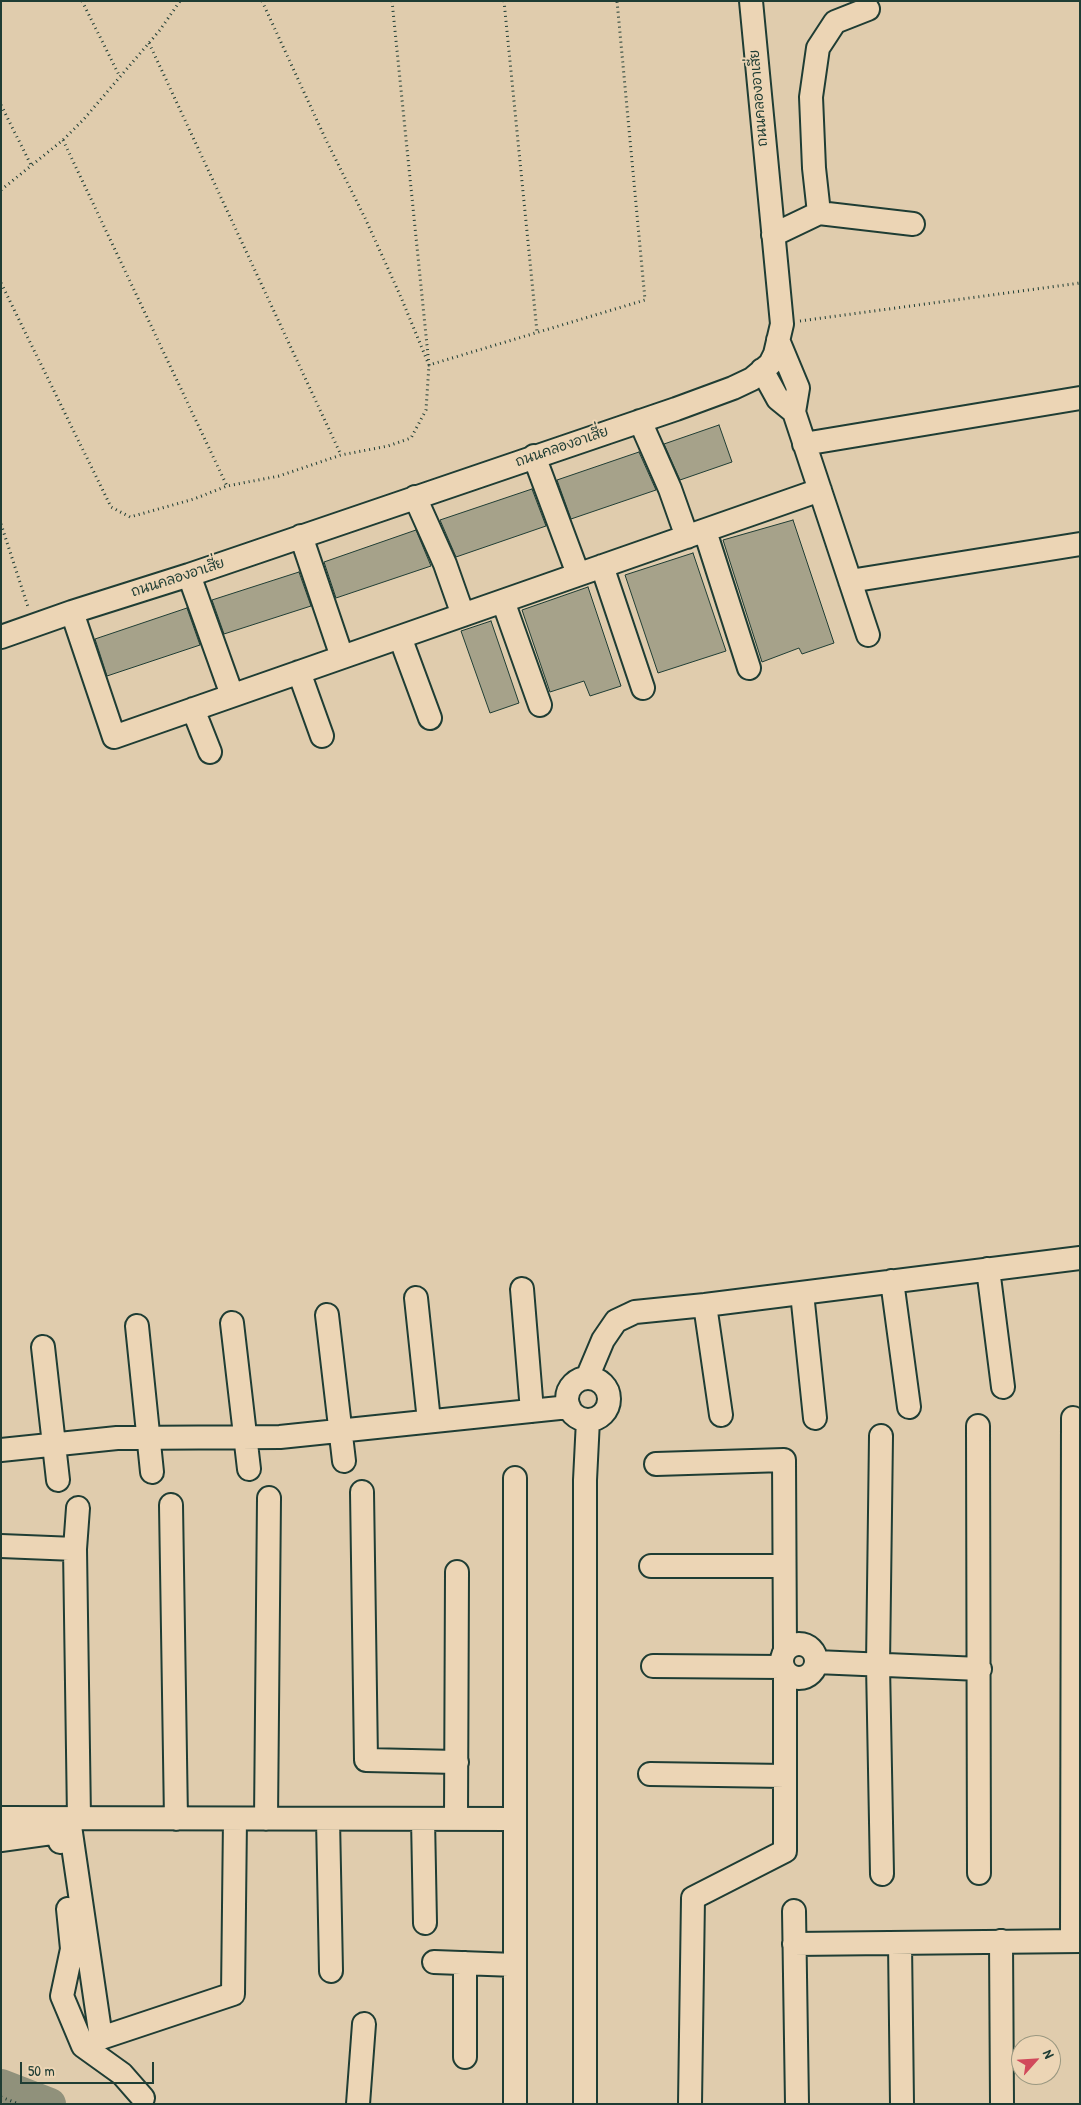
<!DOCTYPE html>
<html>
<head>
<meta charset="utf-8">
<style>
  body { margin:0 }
  #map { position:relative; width:1081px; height:2105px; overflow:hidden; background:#e0ccad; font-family:"Patrick Hand",sans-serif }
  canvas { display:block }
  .frame { position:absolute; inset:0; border:2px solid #1f3d34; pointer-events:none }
  .north { position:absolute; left:1011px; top:2035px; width:50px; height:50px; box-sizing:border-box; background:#ecd5b5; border:1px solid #9a9881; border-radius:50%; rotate:64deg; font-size:14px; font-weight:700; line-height:20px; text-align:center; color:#1f3d34 }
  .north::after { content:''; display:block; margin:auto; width:18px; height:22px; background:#d1495b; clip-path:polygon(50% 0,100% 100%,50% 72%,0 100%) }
  .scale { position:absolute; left:20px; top:2062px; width:134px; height:22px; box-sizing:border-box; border:2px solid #1f3d34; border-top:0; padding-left:6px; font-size:15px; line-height:18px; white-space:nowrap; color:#1f3d34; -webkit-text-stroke:4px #ecd5b5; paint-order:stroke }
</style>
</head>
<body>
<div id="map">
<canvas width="1081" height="2105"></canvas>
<div class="frame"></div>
<div class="north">N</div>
<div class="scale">50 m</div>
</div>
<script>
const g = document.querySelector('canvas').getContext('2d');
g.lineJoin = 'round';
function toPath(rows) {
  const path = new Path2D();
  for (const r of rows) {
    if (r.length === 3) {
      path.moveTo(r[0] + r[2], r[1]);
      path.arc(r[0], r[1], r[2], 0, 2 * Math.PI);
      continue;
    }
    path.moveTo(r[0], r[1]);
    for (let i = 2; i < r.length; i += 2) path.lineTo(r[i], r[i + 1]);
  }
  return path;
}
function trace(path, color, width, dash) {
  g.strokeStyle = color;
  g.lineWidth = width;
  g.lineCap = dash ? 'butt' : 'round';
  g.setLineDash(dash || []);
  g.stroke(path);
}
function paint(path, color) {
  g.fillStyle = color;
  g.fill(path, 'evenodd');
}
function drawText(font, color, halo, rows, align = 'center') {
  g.font = font + ' "Patrick Hand","Playpen Sans Thai",sans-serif';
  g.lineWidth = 4;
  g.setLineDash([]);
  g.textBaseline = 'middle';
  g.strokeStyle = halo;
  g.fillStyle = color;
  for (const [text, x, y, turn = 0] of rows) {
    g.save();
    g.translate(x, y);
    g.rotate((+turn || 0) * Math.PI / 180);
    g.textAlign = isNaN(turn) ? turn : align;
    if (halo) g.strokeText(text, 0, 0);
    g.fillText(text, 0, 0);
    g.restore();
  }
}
trace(toPath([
  [1,2085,50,2104]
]), '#90917b', 32);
const building = toPath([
  [719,425,732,462,680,480,664,444,719,425],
  [639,452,656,490,571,519,557,480,639,452],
  [532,489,546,526,456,557,440,520,532,489],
  [793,520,834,643,802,654,799,648,762,662,723,540,793,520],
  [416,530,431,566,336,598,324,562,416,530],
  [693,553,726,651,658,673,625,575,693,553],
  [299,572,311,606,224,634,212,600,299,572],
  [588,587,621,686,590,696,584,681,550,692,522,610,588,587],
  [187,608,200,645,107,676,95,639,187,608],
  [491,621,519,703,490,713,461,631,491,621]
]);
paint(building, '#a6a28a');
trace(building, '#1f3d34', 1);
const minor = toPath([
  [819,213,913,224],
  [773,235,819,213,814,168,811,97,818,48,835,22,868,9],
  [778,340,798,388,794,412,868,635],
  [762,370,778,399,794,412],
  [640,421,670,489,687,537],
  [804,444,1080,398],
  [534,456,578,574],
  [415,497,445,564,463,615],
  [705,531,749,668],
  [301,536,342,657],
  [602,566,643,688],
  [189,575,232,695],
  [850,581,1080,544],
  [503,601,540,705],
  [72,612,114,737,820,490],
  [1,637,72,612,189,575,676,409,733,388,752,379,770,364,775,354,782,324,751,1],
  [400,637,430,718],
  [299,672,322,736],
  [193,709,210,752],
  [988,1269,1003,1387],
  [892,1281,909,1407],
  [522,1289,532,1411],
  [802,1293,815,1418],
  [416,1298,429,1421],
  [705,1305,721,1415],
  [327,1315,344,1461],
  [232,1323,249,1469],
  [137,1326,152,1472],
  [43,1347,58,1480],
  [587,1378,603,1340,616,1321,635,1312,705,1305,1080,1258],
  [588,1399,21],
  [978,1426,979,1873],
  [881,1436,878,1665,882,1874],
  [1,1450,117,1438,280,1437,569,1407],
  [656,1464,784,1460,785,1650],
  [362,1492,366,1760,457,1762],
  [171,1505,176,1819],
  [78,1508,75,1549,79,1818],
  [1,1546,75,1549],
  [651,1566,783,1566],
  [799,1661,17],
  [816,1662,980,1669],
  [653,1666,782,1667],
  [650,1774,785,1776],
  [1,1818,515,1819],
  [69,1819,101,2038,233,1994,235,1819],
  [266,1819,269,1498],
  [328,1819,331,1971],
  [423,1819,425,1923],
  [456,1819,457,1572],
  [1,1840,59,1832,60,1842],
  [68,1909,72,1949,62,1996,83,2046,122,2074,143,2098],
  [794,1911,797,2104],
  [1001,1941,1002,2104],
  [1072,1941,1073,1418],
  [900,1943,902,2104],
  [794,1944,1080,1941],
  [434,1962,515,1965],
  [465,1963,465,2057],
  [358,2104,364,2024],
  [515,2104,515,1478],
  [585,2104,585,1480,588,1420],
  [690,2104,693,1898,785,1851,785,1672]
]);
trace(minor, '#1f3d34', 26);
trace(toPath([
  [82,1,120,77],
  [392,1,429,365,645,300,617,1],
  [504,1,537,332],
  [149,43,341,455],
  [1,105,31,165],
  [63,140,227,486],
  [1,190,63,140,84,119,160,30,180,1],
  [1,283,111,507,130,517,194,499,227,486,279,476,341,455,388,446,411,438,426,410,429,365,400,295,365,218,326,140,262,1],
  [800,321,1080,283],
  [1,524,28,607],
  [1,2097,19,2104]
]), '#1f3d34', 3, [1, 4]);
trace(minor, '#ecd5b5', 22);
drawText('14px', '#1f3d34', '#ecd5b5', [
  ["ถนนคลองอาเสี่ย",759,98,-95],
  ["ถนนคลองอาเสี่ย",562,447,-19],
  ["ถนนคลองอาเสี่ย",178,578,-18]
]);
</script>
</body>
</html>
